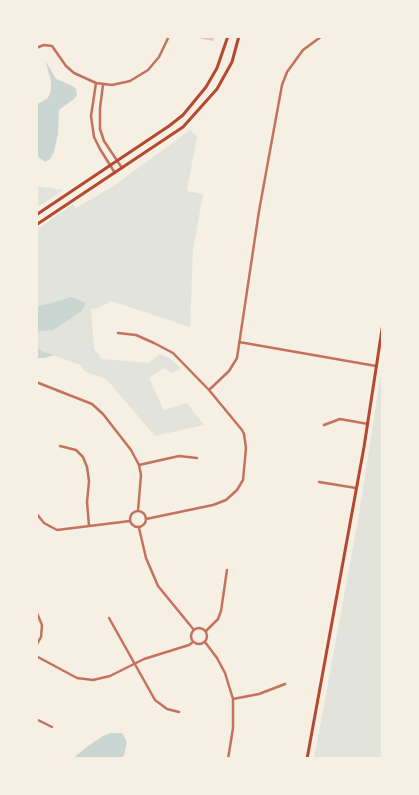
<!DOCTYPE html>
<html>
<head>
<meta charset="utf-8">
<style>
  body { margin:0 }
  #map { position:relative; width:419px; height:795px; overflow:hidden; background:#f6efe4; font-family:"Golos Text",sans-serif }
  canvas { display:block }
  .frame { position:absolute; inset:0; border:38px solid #f6efe4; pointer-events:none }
</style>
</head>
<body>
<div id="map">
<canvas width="419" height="795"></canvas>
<div class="frame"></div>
</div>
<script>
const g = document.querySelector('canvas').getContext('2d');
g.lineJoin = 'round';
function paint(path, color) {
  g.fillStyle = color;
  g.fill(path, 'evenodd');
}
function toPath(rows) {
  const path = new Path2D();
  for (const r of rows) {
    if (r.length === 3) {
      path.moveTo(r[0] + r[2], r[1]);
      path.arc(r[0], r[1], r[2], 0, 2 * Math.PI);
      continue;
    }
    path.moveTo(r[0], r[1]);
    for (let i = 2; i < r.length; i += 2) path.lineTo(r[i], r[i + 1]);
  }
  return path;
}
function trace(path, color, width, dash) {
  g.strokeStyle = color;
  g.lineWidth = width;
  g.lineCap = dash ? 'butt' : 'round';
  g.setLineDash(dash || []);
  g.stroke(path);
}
paint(toPath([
  [190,130,197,136,187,191,203,194,193,251,190,327,111,301,99,308,91,309,94,349,102,359,148,363,160,354,171,359,181,369,171,373,164,368,149,378,164,410,187,403,204,425,155,436,107,380,84,371,81,365,44,352,36,347,36,332,53,330,39,307,36,307,36,230,73,204,76,208,115,185],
  [36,186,64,190,36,208],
  [383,360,383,759,314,759,359,514]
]), '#e2e4dc');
paint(toPath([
  [45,60,56,79,73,86,76,89,77,95,74,99,59,110,58,134,54,152,50,159,45,162,36,155,36,105,48,98,51,90,51,81],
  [72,297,86,303,82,311,53,330,36,332,36,307],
  [36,347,44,352,54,355,45,358,36,358],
  [111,733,122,733,127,742,123,759,72,759,88,746,103,736]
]), '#c9d6d2');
paint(toPath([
  [189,36,214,36,213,41]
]), '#e6c5b7');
trace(toPath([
  [36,48,44,45,52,46,66,66,74,73,96,83,112,85,130,81,148,70,159,57,169,36],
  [96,83,91,116,94,137,100,149,115,173],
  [103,85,100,108,100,129,104,141,122,168],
  [118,333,136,335,154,343,173,353,209,390,242,430,244,434,246,448,243,480,237,490,226,500,213,505,146,519],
  [239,342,376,366],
  [36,382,92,404,103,414,131,450,139,465,141,475,138,511],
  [209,390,229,371,237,358,259,211,282,85,287,72,303,50,322,36],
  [324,425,340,419,368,424],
  [60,446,76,450,83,457,87,467,89,481,87,502,89,526],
  [139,465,179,456,197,458],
  [319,482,356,488],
  [138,519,8],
  [36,513,44,523,57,530,130,521],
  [139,528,146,558,158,586,194,630],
  [36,611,42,625,41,637,36,646],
  [109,618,155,700,167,709,179,712],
  [199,636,8],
  [206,631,218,619,221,611,227,570],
  [205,642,217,658,225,673,233,699,233,728,228,759],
  [36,656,77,678,93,680,110,676,144,659,189,645,193,642],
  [233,699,259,694,285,684],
  [36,719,52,727]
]), '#c5725c', 2.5);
trace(toPath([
  [36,215,169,126,183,115,206,87,217,68,228,36],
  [36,225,183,127,217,89,232,62,239,36],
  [307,759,364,447,383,323]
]), '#b5482f', 3);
</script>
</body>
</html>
